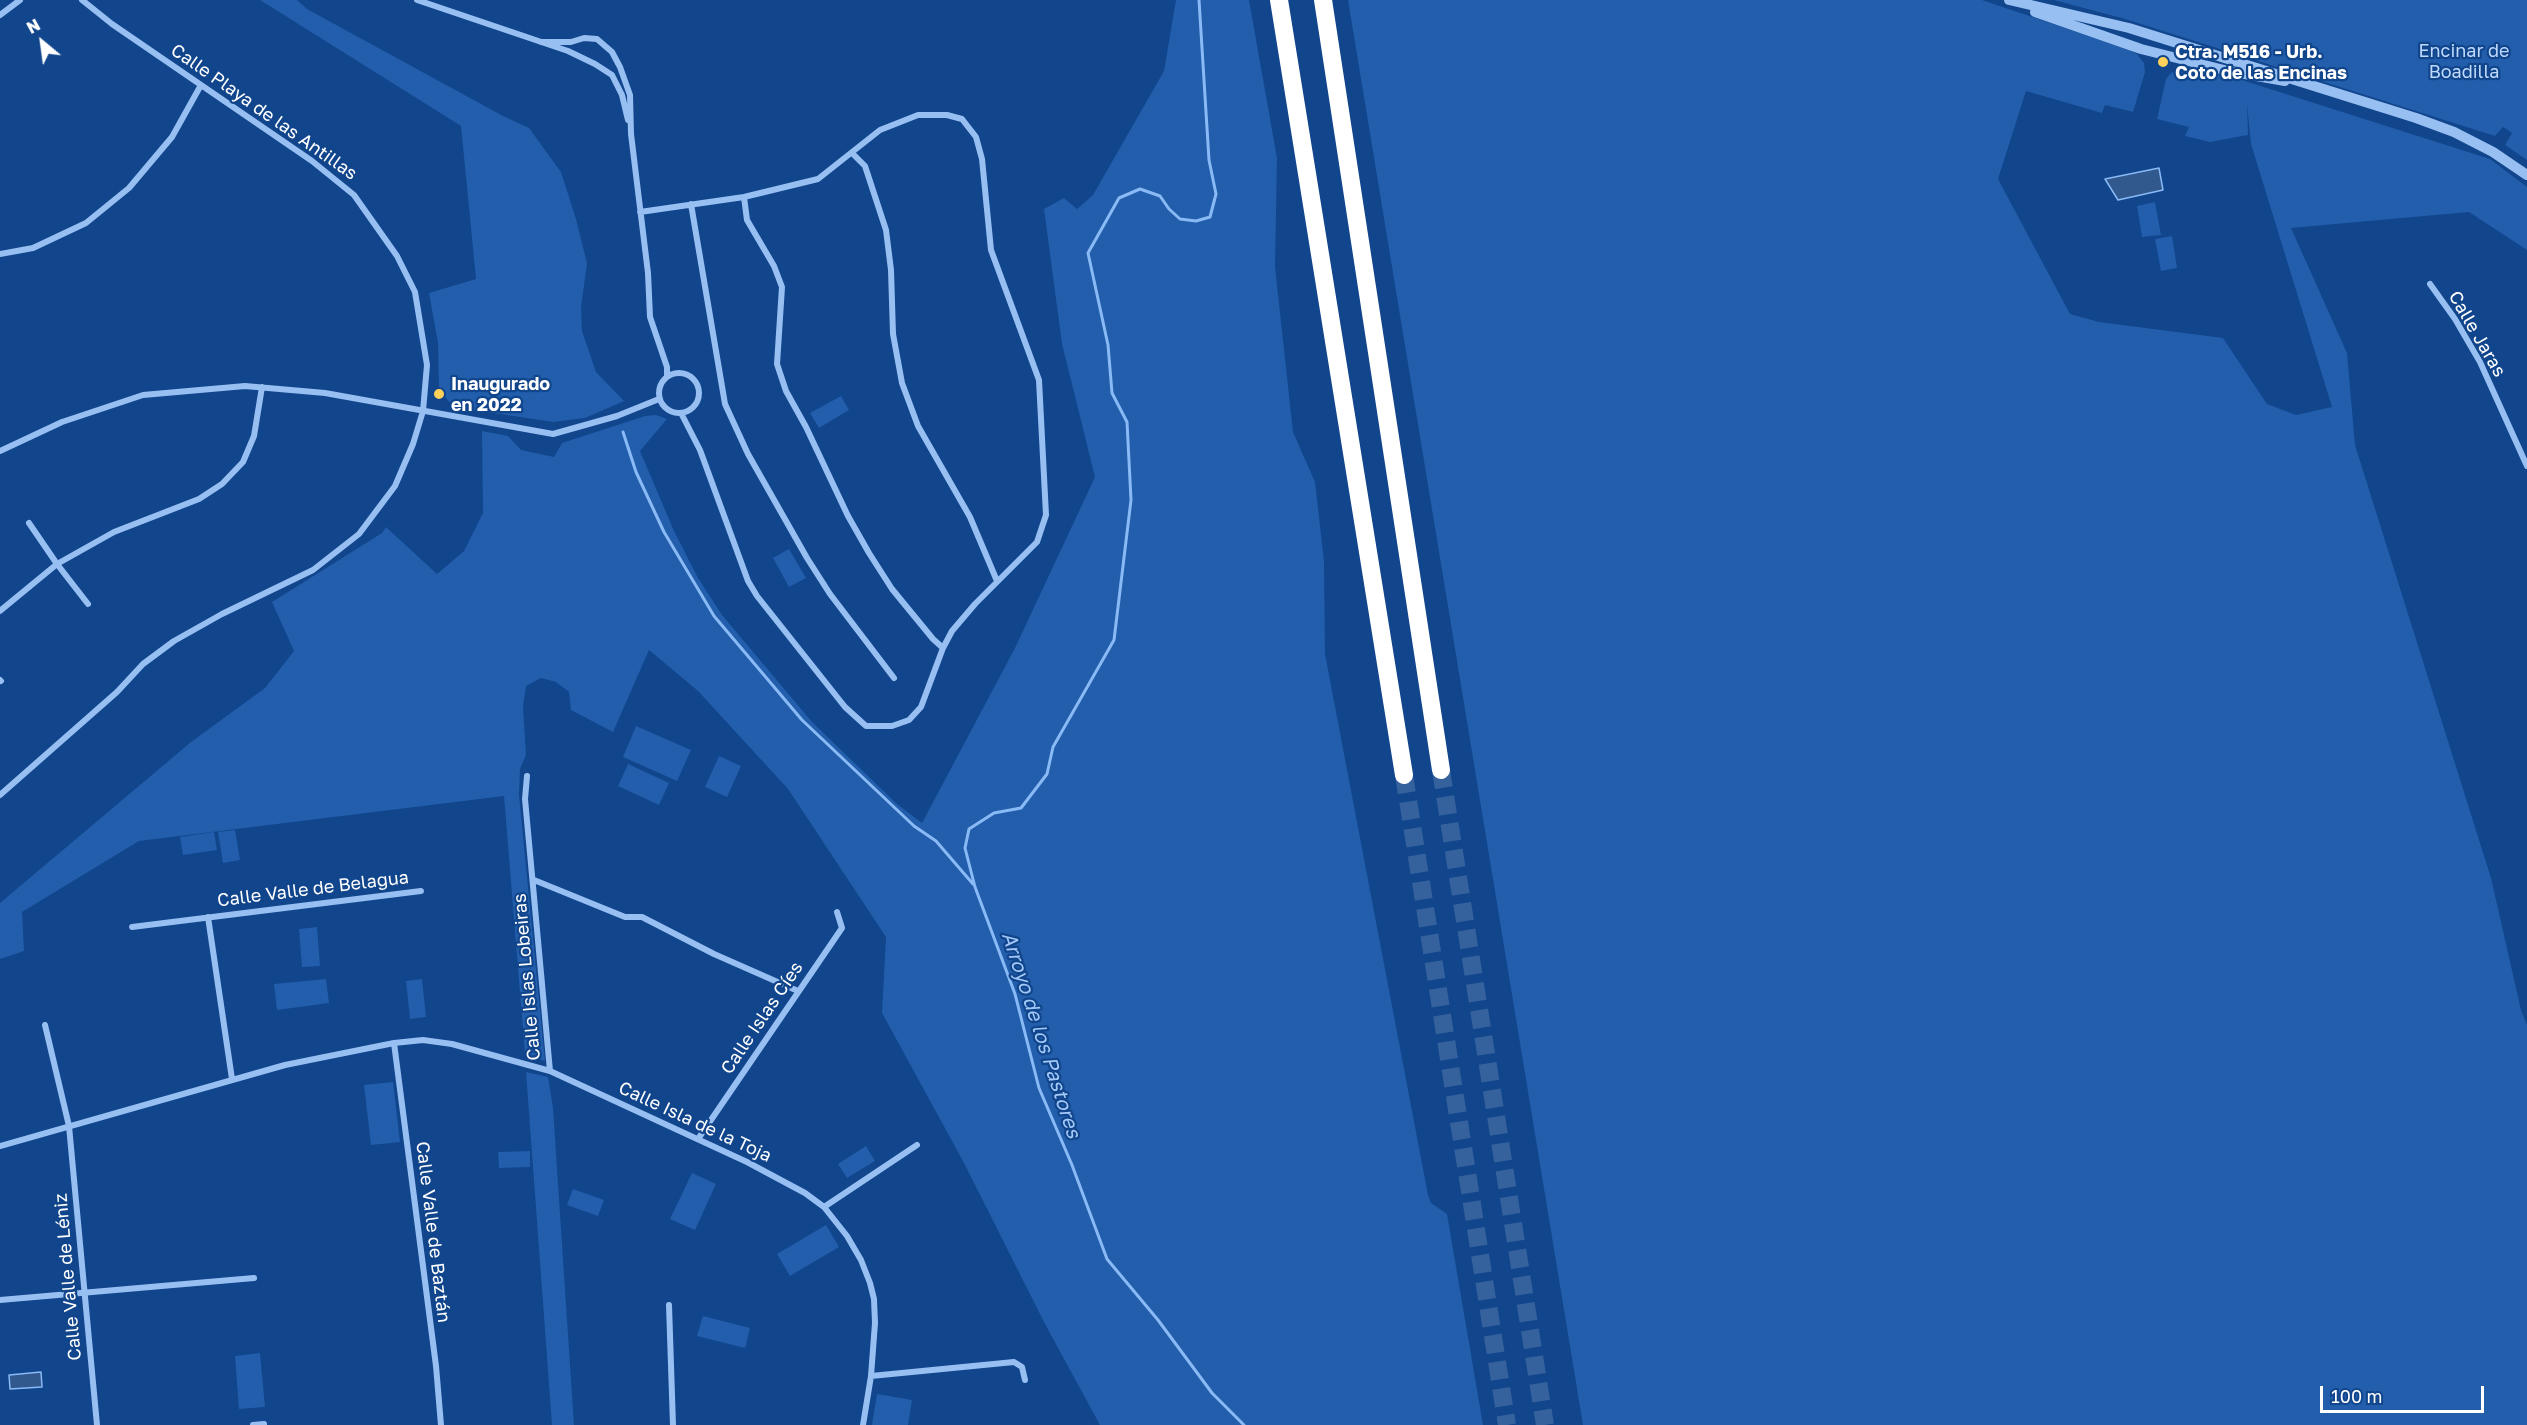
<!DOCTYPE html>
<html>
<head>
<meta charset="utf-8">
<style>
  body { margin:0 }
  #map { position:relative; width:2527px; height:1425px; overflow:hidden; background:#11458c; font-family:"Golos Text",sans-serif }
  canvas { display:block }
  .north { position:absolute; left:12px; top:12px; width:60px; height:60px; -webkit-text-stroke:4px #11458c; paint-order:stroke; rotate:331deg; font-size:16px; font-weight:700; line-height:24px; text-align:center; color:#fff }
  .north::after { content:''; display:block; margin:auto; width:21px; height:27px; background:#fff; clip-path:polygon(50% 0,100% 100%,50% 72%,0 100%) }
  .scale { position:absolute; left:2320px; top:1386px; width:164px; height:27px; box-sizing:border-box; border:3px solid #fff; border-top:0; padding-left:8px; font-size:18px; line-height:21px; white-space:nowrap; color:#fff; -webkit-text-stroke:4px #11458c; paint-order:stroke }
</style>
</head>
<body>
<div id="map">
<canvas width="2527" height="1425"></canvas>
<div class="north">N</div>
<div class="scale">100 m</div>
</div>
<script>
const g = document.querySelector('canvas').getContext('2d');
g.lineJoin = 'round';
function paint(path, color) {
  g.fillStyle = color;
  g.fill(path, 'evenodd');
}
function toPath(rows) {
  const path = new Path2D();
  for (const r of rows) {
    if (r.length === 3) {
      path.moveTo(r[0] + r[2], r[1]);
      path.arc(r[0], r[1], r[2], 0, 2 * Math.PI);
      continue;
    }
    path.moveTo(r[0], r[1]);
    for (let i = 2; i < r.length; i += 2) path.lineTo(r[i], r[i + 1]);
  }
  return path;
}
function trace(path, color, width, dash) {
  g.strokeStyle = color;
  g.lineWidth = width;
  g.lineCap = dash ? 'butt' : 'round';
  g.setLineDash(dash || []);
  g.stroke(path);
}
function drawText(font, color, halo, rows, align = 'center') {
  g.font = font + ' "Golos Text",sans-serif';
  g.lineWidth = 4.5;
  g.setLineDash([]);
  g.textBaseline = 'middle';
  g.strokeStyle = halo;
  g.fillStyle = color;
  for (const [text, x, y, turn = 0] of rows) {
    g.save();
    g.translate(x, y);
    g.rotate((+turn || 0) * Math.PI / 180);
    g.textAlign = isNaN(turn) ? turn : align;
    if (halo) g.strokeText(text, 0, 0);
    g.fillText(text, 0, 0);
    g.restore();
  }
}
paint(toPath([
  [260,0,297,0,307,9,503,116,529,128,561,172,576,219,587,263,581,308,582,331,596,372,624,401,585,418,553,422,454,407,439,390,438,343,429,293,476,279,461,126],
  [1176,0,1249,0,1277,158,1275,267,1293,432,1315,482,1324,561,1325,654,1428,1195,1431,1203,1447,1214,1483,1425,1100,1425,1045,1324,964,1163,882,1013,886,937,788,789,698,691,649,650,613,732,571,710,569,692,556,682,541,678,526,686,523,706,526,755,520,769,519,795,545,1061,525,1054,504,796,139,841,22,912,24,951,0,959,0,903,191,742,265,688,294,651,272,602,382,533,386,527,437,574,464,551,483,513,482,431,508,436,521,450,554,457,562,443,645,416,656,415,667,419,640,451,674,531,698,578,722,615,812,722,897,804,922,823,1015,648,1095,477,1062,344,1044,209,1064,198,1077,209,1093,195,1164,71],
  [1348,0,1982,0,2127,49,2137,54,2144,63,2145,72,2133,112,2105,105,2102,113,2026,91,1998,179,2070,314,2099,322,2223,338,2267,404,2296,415,2332,407,2251,144,2247,104,2248,135,2210,142,2185,136,2189,127,2157,119,2166,79,2171,73,2180,69,2193,67,2245,81,2490,159,2527,187,2527,250,2469,212,2291,228,2347,353,2355,445,2491,878,2521,1010,2527,1025,2527,1425,1583,1425],
  [2054,0,2527,0,2527,160,2505,145,2512,133,2503,127,2495,136,2125,19],
  [2155,202,2161,235,2142,237,2137,206],
  [2172,236,2177,268,2161,271,2155,239],
  [841,396,849,410,819,428,810,413],
  [789,549,806,578,789,587,773,558],
  [636,726,691,750,677,781,623,757],
  [719,756,741,766,727,797,705,787],
  [628,764,669,783,659,805,618,786],
  [235,830,240,860,223,863,218,832],
  [214,832,217,850,183,855,180,837],
  [317,927,320,966,302,967,299,929],
  [326,979,329,1003,277,1010,274,984],
  [422,979,426,1017,410,1019,406,981],
  [526,1072,548,1077,553,1108,574,1425,552,1425],
  [393,1082,400,1142,371,1145,364,1085],
  [866,1146,875,1161,847,1178,838,1164],
  [530,1151,530,1167,499,1168,498,1152],
  [692,1173,716,1184,695,1230,670,1219],
  [573,1189,604,1200,598,1216,567,1205],
  [826,1225,839,1247,790,1276,777,1254],
  [703,1316,750,1328,745,1348,697,1336],
  [260,1353,265,1407,239,1409,235,1356],
  [877,1394,912,1400,908,1425,872,1425]
]), '#225eab');
const water = toPath([
  [2159,168,2163,190,2118,200,2105,179,2159,168],
  [41,1372,42,1387,10,1389,9,1375,41,1372]
]);
paint(water, '#32598e');
trace(water, '#89baf5', 1.5);
trace(toPath([
  [1199,0,1209,160,1216,194,1210,217,1196,221,1180,219,1169,209,1160,196,1140,189,1119,198,1088,253,1108,345,1112,393,1127,422,1131,500,1114,640,1053,747,1047,774,1021,808,994,813,969,829,965,848,975,887,1015,994,1039,1088,1072,1165,1107,1259,1158,1320,1212,1393,1244,1425],
  [623,432,636,472,664,532,714,616,802,720,914,826,936,841,973,884]
]), '#89baf5', 3);
trace(toPath([
  [1441,770,1545,1425],
  [1404,775,1507,1425]
]), '#35619d', 18, [18, 9]);
trace(toPath([
  [417,0,568,51,595,64,612,75,622,95,628,120],
  [0,15,20,0],
  [541,42,571,42,584,38,597,39,612,52,620,67,630,95,631,134,648,273,650,317,667,367,667,376],
  [852,153,865,166,886,230,891,270,893,334,902,383,918,426,970,517,997,581],
  [744,197,747,220,774,266,782,287,777,364,786,391,806,427,848,516,869,553,892,589,933,639,943,648],
  [691,204,725,404,748,454,807,558,830,594,894,678],
  [640,212,744,197,818,179,880,130,918,115,947,115,962,119,976,137,982,159,991,250,1039,380,1046,515,1037,542,975,604,952,631,943,648,921,707,909,720,892,726,866,726,845,707,757,596,748,581,700,450,681,413],
  [0,254,33,248,86,223,129,188,172,137,201,85],
  [2430,284,2455,319,2480,362,2527,466],
  [679,393,20],
  [0,451,62,422,143,395,245,386,325,393,553,434,617,416,659,399],
  [29,523,57,564,88,604],
  [0,611,57,564,114,532,199,499,222,484,243,462,254,436,262,387],
  [0,680,1,681],
  [527,776,525,799,550,1071],
  [0,795,117,692,143,664,174,641,222,614,313,570,359,534,395,486,413,444,423,411,427,365,415,292,397,256,354,195,312,161,112,24,82,0],
  [534,880,625,917,642,917,714,954,798,991],
  [208,917,232,1079],
  [132,927,421,891],
  [45,1025,69,1126,97,1425],
  [394,1043,436,1366,441,1425],
  [698,1139,842,928,837,912],
  [0,1146,285,1065,394,1043,423,1040,452,1044,550,1071,747,1162,805,1193,824,1207,847,1236,861,1260,870,1283,874,1299,875,1323,871,1376,863,1425],
  [824,1207,917,1145],
  [0,1300,254,1278],
  [669,1305,673,1425],
  [871,1376,1014,1362,1022,1367,1025,1380],
  [253,1425,264,1424]
]), '#98bff2', 6);
trace(toPath([
  [2009,0,2129,28,2416,118,2454,132,2493,152,2527,175],
  [2035,12,2141,49,2228,71,2285,81]
]), '#98bff2', 10);
trace(toPath([
  [1279,0,1404,775],
  [1323,0,1441,770]
]), '#fff', 18);
for (const [x, y, r, color] of [
  [2163,62,6,"#ffd158"],
  [439,394,6,"#ffd158"]
]) {
  const dot = new Path2D();
  dot.arc(x, y, r, 0, 2 * Math.PI);
  g.fillStyle = color;
  g.fill(dot);
  trace(dot, '#11458c', 2);
}
drawText('18px', '#bfdafd', '#11458c', [
  ["Encinar de",2464,51],
  ["Boadilla",2464,72]
]);
drawText('bold 18px', '#fff', '#11458c', [
  ["Ctra. M516 - Urb.",2175,52],
  ["Coto de las Encinas",2175,73],
  ["Inaugurado",451,384],
  ["en 2022",451,405]
], 'left');
drawText('18px', '#fff', '#11458c', [
  ["Calle Playa de las Antillas",264,112,35],
  ["Calle Jaras",2477,334,60],
  ["Calle Valle de Belagua",313,889,-7],
  ["Calle Islas Lobeiras",527,977,-95],
  ["Calle Islas Cíes",762,1018,-56],
  ["Calle Isla de la Toja",695,1122,25],
  ["Calle Valle de Baztán",433,1232,83],
  ["Calle Valle de Léniz",68,1277,-95]
]);
drawText('italic 20px', '#a3c9f9', '#11458c', [
  ["Arroyo de los Pastores",1041,1035,72]
]);
</script>
</body>
</html>
